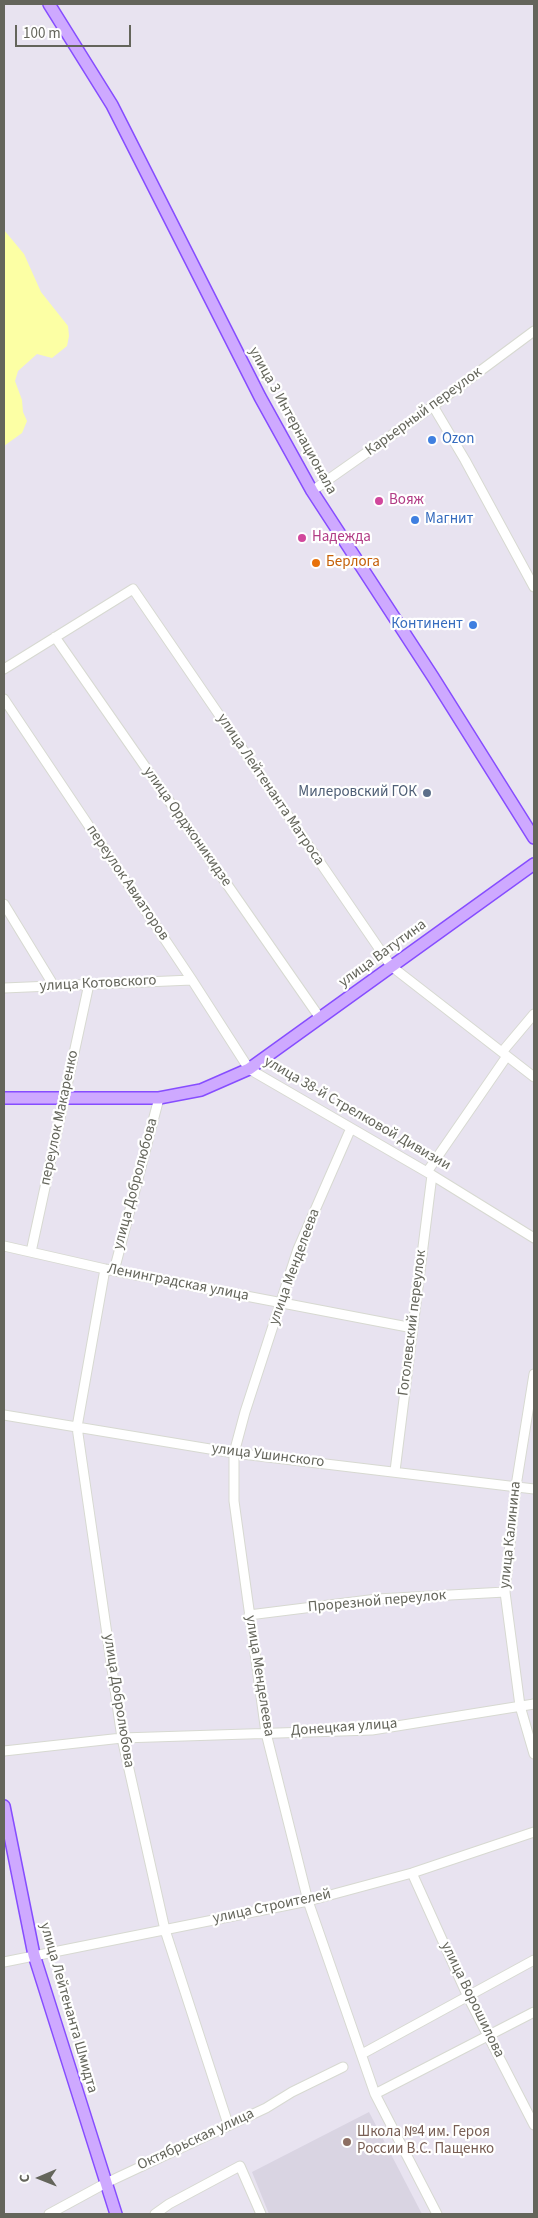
<!DOCTYPE html>
<html>
<head>
<meta charset="utf-8">
<style>
  body { margin:0 }
  #map { position:relative; width:538px; height:2218px; overflow:hidden; background:#e8e3f0; font-family:"Source Sans 3",sans-serif }
  canvas { display:block }
  .frame { position:absolute; inset:0; border:5px solid #64655b; pointer-events:none }
  .north { position:absolute; left:15px; top:2153px; width:50px; height:50px; -webkit-text-stroke:4px #fff; paint-order:stroke; rotate:269deg; font-size:14px; font-weight:700; line-height:20px; text-align:center; color:#64655b }
  .north::after { content:''; display:block; margin:auto; width:18px; height:22px; background:#64655b; clip-path:polygon(50% 0,100% 100%,50% 72%,0 100%) }
  .scale { position:absolute; left:15px; top:25px; width:116px; height:22px; box-sizing:border-box; border:2px solid #64655b; border-top:0; padding-left:6px; font-size:15px; line-height:18px; white-space:nowrap; color:#64655b; -webkit-text-stroke:4px #fff; paint-order:stroke }
</style>
</head>
<body>
<div id="map">
<canvas width="538" height="2218"></canvas>
<div class="frame"></div>
<div class="north">С</div>
<div class="scale">100 m</div>
</div>
<script>
const g = document.querySelector('canvas').getContext('2d');
g.lineJoin = 'round';
function paint(path, color) {
  g.fillStyle = color;
  g.fill(path, 'evenodd');
}
function toPath(rows) {
  const path = new Path2D();
  for (const r of rows) {
    path.moveTo(r[0], r[1]);
    for (let i = 2; i < r.length; i += 2) path.lineTo(r[i], r[i + 1]);
  }
  return path;
}
function trace(path, color, width, dash) {
  g.strokeStyle = color;
  g.lineWidth = width;
  g.lineCap = dash ? 'butt' : 'round';
  g.setLineDash(dash || []);
  g.stroke(path);
}
function drawText(font, color, halo, rows, align = 'center') {
  g.font = font + ' "Source Sans 3",sans-serif';
  g.lineWidth = 4.5;
  g.setLineDash([]);
  g.textBaseline = 'middle';
  g.strokeStyle = halo;
  g.fillStyle = color;
  for (const [text, x, y, turn = 0] of rows) {
    g.save();
    g.translate(x, y);
    g.rotate((+turn || 0) * Math.PI / 180);
    g.textAlign = isNaN(turn) ? turn : align;
    if (halo) g.strokeText(text, 0, 0);
    g.fillText(text, 0, 0);
    g.restore();
  }
}
paint(toPath([
  [369,2112,422,2214,269,2214,252,2172]
]), '#d9d4e2');
paint(toPath([
  [4,230,24,254,41,292,68,326,69,336,67,346,52,358,37,354,18,371,15,381,22,400,23,412,27,421,22,433,4,446]
]), '#fcffa4');
const minor = toPath([
  [433,406,465,460,534,587],
  [312,491,433,406,534,331],
  [55,637,320,1018],
  [4,669,133,589,391,966,534,1077],
  [4,699,192,980,249,1069,432,1175,534,1238],
  [4,904,54,986],
  [4,988,192,980],
  [502,1052,534,1014],
  [351,1128,298,1249,245,1412,234,1453,234,1501,266,1733,308,1901,375,2094,437,2214],
  [427,1172,507,1056],
  [4,1246,105,1269,413,1328],
  [31,1252,89,984],
  [105,1269,77,1427,122,1738,165,1930,228,2124],
  [114,1271,159,1098],
  [534,1374,516,1486,505,1592,520,1706,534,1754],
  [4,1415,234,1453,534,1489],
  [395,1471,432,1175],
  [249,1615,377,1599,505,1592],
  [4,1751,122,1738,372,1730,534,1704],
  [412,1873,468,1997,534,2125],
  [4,1962,308,1901,412,1873,534,1832],
  [362,2054,534,1960],
  [375,2094,534,2012],
  [49,2214,106,2183,266,2108,292,2092,343,2067],
  [155,2214,169,2204,240,2166,261,2214]
]);
const major = toPath([
  [49,4,112,105,260,397,312,491,433,677,534,838],
  [4,1098,159,1098,201,1090,249,1069,534,864],
  [4,1806,34,1955,116,2214]
]);
trace(minor, '#d7d9d1', 11);
trace(major, '#864dff', 14);
trace(minor, '#fff', 9);
trace(major, '#cea9ff', 11);
for (const [x, y, r, color] of [
  [432,440,5,"#3f7fe0"],
  [379,501,5,"#d1479c"],
  [415,520,5,"#3f7fe0"],
  [302,538,5,"#d1479c"],
  [316,563,5,"#e8710a"],
  [473,625,5,"#3f7fe0"],
  [427,793,5,"#5c6f8a"],
  [347,2142,5,"#8d6e63"]
]) {
  const dot = new Path2D();
  dot.arc(x, y, r, 0, 2 * Math.PI);
  g.fillStyle = color;
  g.fill(dot);
  trace(dot, '#fff', 2);
}
drawText('15px', '#64655b', '#fff', [
  ["Карьерный переулок",424,412,-36],
  ["улица 3 Интернационала",292,421,61],
  ["улица Лейтенанта Матроса",270,790,56],
  ["улица Орджоникидзе",187,827,55],
  ["переулок Авиаторов",127,883,56],
  ["улица Ватутина",383,954,-36],
  ["улица Котовского",98,984,-3],
  ["улица 38-й Стрелковой Дивизии",357,1114,30],
  ["переулок Макаренко",60,1118,-78],
  ["улица Добролюбова",136,1184,-75],
  ["улица Менделеева",295,1267,-70],
  ["Ленинградская улица",178,1283,11],
  ["Гоголевский переулок",413,1323,-83],
  ["улица Ушинского",268,1456,7],
  ["улица Калинина",511,1535,-84],
  ["Прорезной переулок",377,1602,-5],
  ["улица Менделеева",259,1676,81],
  ["улица Добролюбова",118,1701,81],
  ["Донецкая улица",344,1728,-4],
  ["улица Строителей",272,1907,-12],
  ["улица Ворошилова",472,2000,64],
  ["улица Лейтенанта Шмидта",68,2008,74],
  ["Октябрьская улица",196,2140,-25]
]);
drawText('15px', '#366cbe', '#fff', [
  ["Ozon",442,440],
  ["Магнит",425,520],
  ["Континент",463,625,"right"]
], 'left');
drawText('15px', '#b23c85', '#fff', [
  ["Вояж",389,501],
  ["Надежда",312,538]
], 'left');
drawText('15px', '#c56008', '#fff', [
  ["Берлога",326,563]
], 'left');
drawText('15px', '#4e5e75', '#fff', [
  ["Милеровский ГОК",417,793]
], 'right');
drawText('15px', '#785e54', '#fff', [
  ["Школа №4 им. Героя",357,2133],
  ["России В.С. Пащенко",357,2150]
], 'left');
</script>
</body>
</html>
